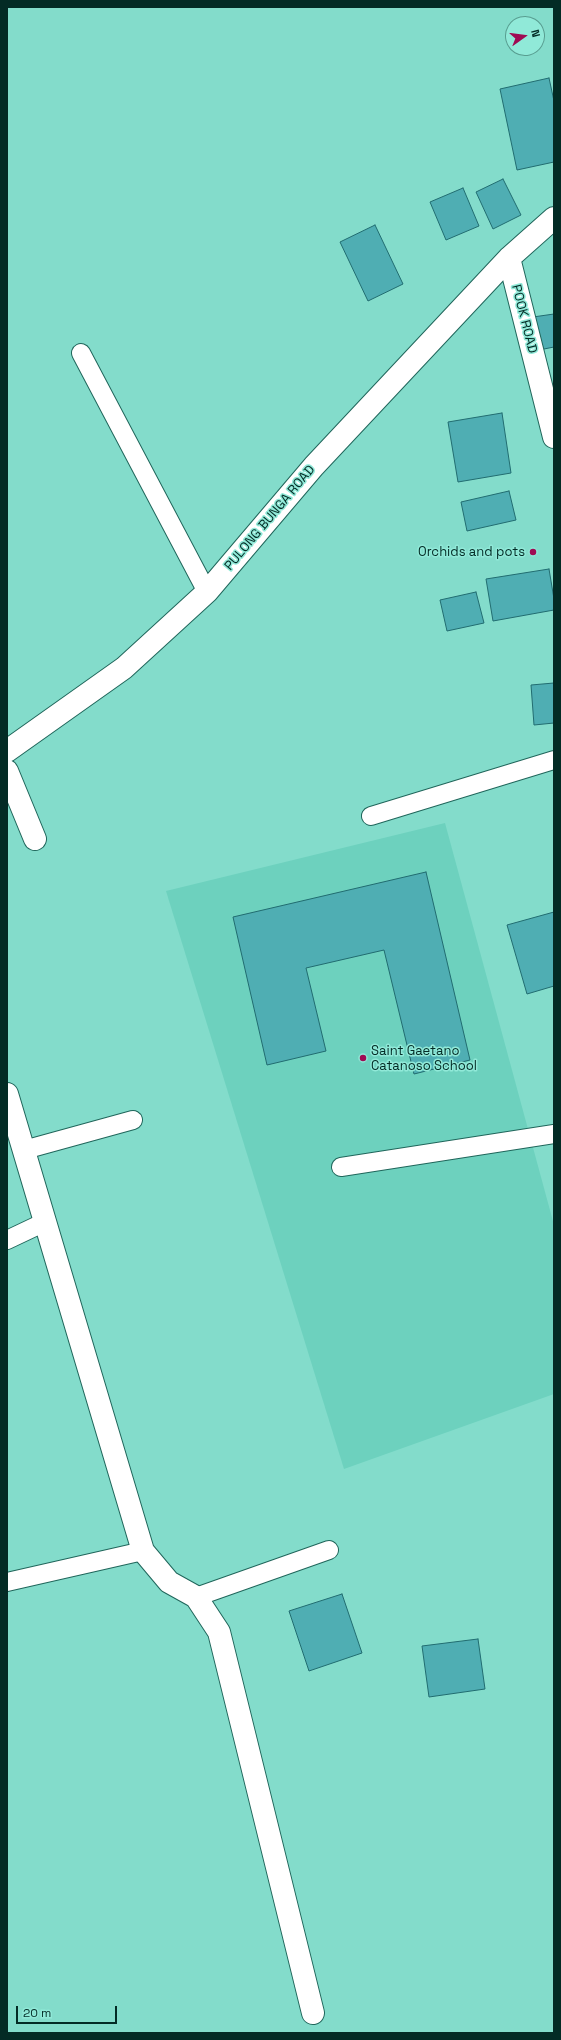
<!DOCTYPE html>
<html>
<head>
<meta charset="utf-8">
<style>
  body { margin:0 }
  #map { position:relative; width:561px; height:2040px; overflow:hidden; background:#83dccb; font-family:"Space Grotesk",sans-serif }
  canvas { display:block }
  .frame { position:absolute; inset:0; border:8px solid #032b25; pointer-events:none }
  .north { position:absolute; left:505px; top:16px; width:40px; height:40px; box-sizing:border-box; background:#90e9d8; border:1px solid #589d90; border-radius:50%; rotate:76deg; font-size:11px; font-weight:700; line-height:16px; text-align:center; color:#032b25 }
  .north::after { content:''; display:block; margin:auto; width:14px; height:18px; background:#9f0b53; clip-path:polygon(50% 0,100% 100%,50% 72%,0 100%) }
  .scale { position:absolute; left:16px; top:2006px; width:101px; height:18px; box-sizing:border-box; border:2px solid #032b25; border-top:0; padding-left:5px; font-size:12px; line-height:14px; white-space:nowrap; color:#032b25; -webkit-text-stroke:3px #90e9d8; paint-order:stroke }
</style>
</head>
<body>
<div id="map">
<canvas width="561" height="2040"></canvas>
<div class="frame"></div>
<div class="north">N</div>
<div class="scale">20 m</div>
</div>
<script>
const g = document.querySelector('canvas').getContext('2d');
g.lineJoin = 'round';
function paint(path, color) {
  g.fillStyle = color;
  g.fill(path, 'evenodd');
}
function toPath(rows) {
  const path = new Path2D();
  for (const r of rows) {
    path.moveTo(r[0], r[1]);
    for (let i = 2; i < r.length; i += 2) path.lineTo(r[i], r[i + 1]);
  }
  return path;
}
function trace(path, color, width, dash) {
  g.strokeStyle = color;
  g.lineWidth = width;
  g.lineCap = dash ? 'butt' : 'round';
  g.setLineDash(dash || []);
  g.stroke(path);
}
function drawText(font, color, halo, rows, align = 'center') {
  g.font = font + ' "Space Grotesk",sans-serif';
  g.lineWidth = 3;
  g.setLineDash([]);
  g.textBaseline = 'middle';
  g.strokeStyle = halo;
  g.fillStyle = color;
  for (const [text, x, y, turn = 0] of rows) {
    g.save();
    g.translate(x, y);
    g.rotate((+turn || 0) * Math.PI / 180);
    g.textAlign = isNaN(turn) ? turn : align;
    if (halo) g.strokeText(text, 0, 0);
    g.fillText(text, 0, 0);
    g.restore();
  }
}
paint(toPath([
  [445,823,554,1225,554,1394,344,1469,166,891]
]), '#6dd1be');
const building = toPath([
  [549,78,554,101,554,162,517,170,500,89,549,78],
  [503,179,521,215,493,229,476,192,503,179],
  [463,188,479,226,446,240,430,202,463,188],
  [375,225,403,284,368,301,340,242,375,225],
  [554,314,554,347,539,350,533,317,554,314],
  [502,413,511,473,458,482,448,422,502,413],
  [509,491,516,520,467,531,461,502,509,491],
  [549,569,554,599,554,610,493,621,486,579,549,569],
  [476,592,484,623,447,631,440,600,476,592],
  [554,683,554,723,534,725,531,685,554,683],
  [426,872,470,1060,414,1074,384,950,306,968,326,1051,267,1065,233,917,426,872],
  [554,912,554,986,527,994,507,925,554,912],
  [342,1594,362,1653,309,1671,289,1611,342,1594],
  [478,1639,485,1689,429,1697,422,1646,478,1639]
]);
paint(building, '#4faeb3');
trace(building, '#216c70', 1);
const lane = toPath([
  [81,353,207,592],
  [371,816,554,760],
  [24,1150,133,1120],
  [341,1167,554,1134],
  [7,1240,45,1222],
  [7,1582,143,1551],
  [196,1597,329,1550]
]);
const street = toPath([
  [7,771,35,839],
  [7,1094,143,1551,169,1582,196,1597,219,1632,313,2013]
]);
const secondary = toPath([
  [509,258,554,437],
  [7,751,124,668,207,592,314,466,509,258,554,218]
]);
trace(lane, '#20665b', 20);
trace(street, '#20665b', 24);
trace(secondary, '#20665b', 24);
trace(lane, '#fff', 18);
trace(street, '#fff', 22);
trace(secondary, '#fff', 22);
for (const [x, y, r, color] of [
  [533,552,4,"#9f0b53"],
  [363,1058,4,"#9f0b53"]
]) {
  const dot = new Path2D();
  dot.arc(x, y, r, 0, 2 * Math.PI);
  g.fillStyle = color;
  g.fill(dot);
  trace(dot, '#90e9d8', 1.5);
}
drawText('13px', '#032b25', '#90e9d8', [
  ["POOK ROAD",524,319,76],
  ["PULONG BUNGA ROAD",270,518,-50]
]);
drawText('13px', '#032b25', '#90e9d8', [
  ["Orchids and pots",525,552],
  ["Saint Gaetano",371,1051,"left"],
  ["Catanoso School",371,1066,"left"]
], 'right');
</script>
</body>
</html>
